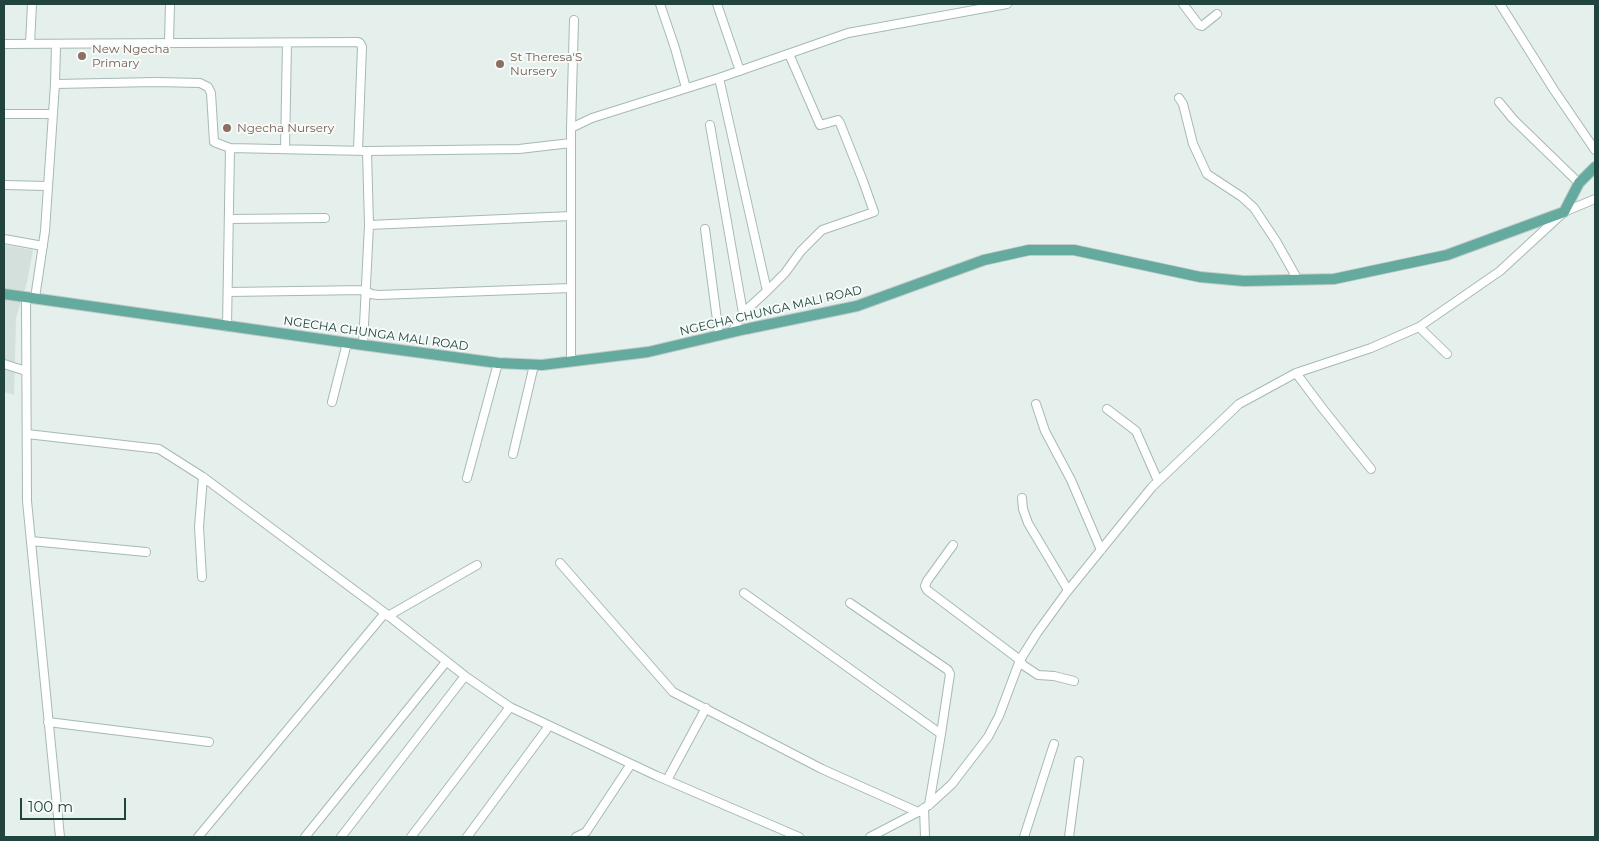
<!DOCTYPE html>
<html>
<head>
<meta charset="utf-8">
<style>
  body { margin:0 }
  #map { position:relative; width:1599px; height:841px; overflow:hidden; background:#e5f0ec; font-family:Montserrat,sans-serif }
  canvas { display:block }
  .frame { position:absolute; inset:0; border:5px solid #21443e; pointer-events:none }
  .scale { position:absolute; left:20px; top:798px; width:106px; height:22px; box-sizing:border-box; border:2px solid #21443e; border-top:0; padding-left:6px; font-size:15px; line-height:18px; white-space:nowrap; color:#21443e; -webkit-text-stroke:4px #f6fbf9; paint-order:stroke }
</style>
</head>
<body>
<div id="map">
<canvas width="1599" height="841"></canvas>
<div class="frame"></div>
<div class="scale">100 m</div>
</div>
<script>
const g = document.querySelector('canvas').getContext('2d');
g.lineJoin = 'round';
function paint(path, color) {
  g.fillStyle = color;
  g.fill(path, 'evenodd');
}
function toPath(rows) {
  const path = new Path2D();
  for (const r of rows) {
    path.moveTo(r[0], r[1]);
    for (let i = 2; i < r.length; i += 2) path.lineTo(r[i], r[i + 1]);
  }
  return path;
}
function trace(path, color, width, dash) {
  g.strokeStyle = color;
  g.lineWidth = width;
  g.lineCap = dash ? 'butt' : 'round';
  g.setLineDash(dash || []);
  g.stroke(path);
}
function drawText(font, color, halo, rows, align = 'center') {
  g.font = font + ' Montserrat,sans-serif';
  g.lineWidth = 4;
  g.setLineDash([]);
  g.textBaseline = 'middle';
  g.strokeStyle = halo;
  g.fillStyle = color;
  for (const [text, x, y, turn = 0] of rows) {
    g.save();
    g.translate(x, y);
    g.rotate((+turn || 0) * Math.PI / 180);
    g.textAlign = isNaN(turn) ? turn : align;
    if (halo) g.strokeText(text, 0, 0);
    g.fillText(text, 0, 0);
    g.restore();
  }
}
paint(toPath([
  [4,245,33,250,27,282,16,318,14,395,4,392]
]), '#d3e0db');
const minor = toPath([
  [660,4,675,48,686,88],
  [717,4,740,71],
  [1183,4,1199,25,1202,26,1217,14],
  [1500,4,1554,90,1595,150],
  [169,42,170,4],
  [4,44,358,42,360,43,362,47,358,150],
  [30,44,32,4],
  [719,78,767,291,743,313,732,332],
  [55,84,156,82,200,83,208,87,211,93,214,142,230,148,367,151,519,149,571,143,571,362],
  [1179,98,1183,104,1193,144,1207,174,1242,197,1254,208,1276,241,1298,280],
  [1499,102,1513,119,1579,183],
  [4,114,53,114],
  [710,125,743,313],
  [571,128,574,20],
  [571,143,571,128,592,118,719,78,848,33,1007,4],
  [285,149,287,43],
  [4,185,47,186],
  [229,219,325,218],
  [369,225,571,216],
  [705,229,719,335],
  [4,239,43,246],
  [767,291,785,273,801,251,822,230,874,212,863,181,840,123,838,120,820,125,789,54],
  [228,292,365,290,371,294,378,295,571,288],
  [26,297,27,501,60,837],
  [35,298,45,231,55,84,56,45],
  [227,327,230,148],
  [1419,327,1447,354],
  [363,345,369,225,367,151],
  [4,364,26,371],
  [1296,373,1323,409,1371,469],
  [332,402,347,343],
  [1036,404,1045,431,1071,480,1101,550],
  [1107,409,1136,431,1158,481],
  [27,434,159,449,203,477,385,613,465,676,510,707,657,776,799,837],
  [513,454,534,365],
  [467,478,498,363],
  [1022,498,1023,509,1028,523,1068,590],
  [31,541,146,552],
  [953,545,927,581,925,586,927,590,1020,660,1023,665,1038,675,1054,676,1074,681],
  [560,563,673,692,822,769,918,812],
  [202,577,199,527,203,477],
  [744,593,941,734,929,805],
  [850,603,948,670,950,674,941,734],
  [388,616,477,565],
  [48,722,209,742],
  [667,780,706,708],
  [924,808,925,837],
  [198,837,385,613],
  [305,837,446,662],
  [341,837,465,676],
  [411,837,510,707],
  [467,837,549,726],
  [576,837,586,832,631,764],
  [870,837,918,812,929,805,952,784,988,737,999,716,1020,660,1037,633,1066,593,1152,487,1239,404,1296,373,1371,348,1419,327,1500,271,1564,212,1595,199],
  [1024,837,1054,744],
  [1069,837,1079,761]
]);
const major = toPath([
  [4,294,363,345,498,363,542,365,648,352,746,329,857,306,984,260,1029,250,1074,250,1200,277,1244,281,1334,279,1447,255,1564,212,1579,183,1595,167]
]);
trace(minor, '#a6b9b4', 10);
trace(major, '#c1cbc9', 12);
trace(minor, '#fff', 8);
trace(major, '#65aa9e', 10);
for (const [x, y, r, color] of [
  [82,56,5,"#8d6e63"],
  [500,64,5,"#8d6e63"],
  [227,128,5,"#8d6e63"]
]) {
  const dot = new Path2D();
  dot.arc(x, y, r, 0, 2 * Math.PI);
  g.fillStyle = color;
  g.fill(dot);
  trace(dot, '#f6fbf9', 2);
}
drawText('12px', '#785e54', '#f6fbf9', [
  ["New Ngecha",92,49],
  ["Primary",92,63],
  ["St Theresa'S",510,57],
  ["Nursery",510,71],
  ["Ngecha Nursery",237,128]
], 'left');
drawText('12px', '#21443e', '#f6fbf9', [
  ["NGECHA CHUNGA MALI ROAD",771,311,-13],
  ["NGECHA CHUNGA MALI ROAD",376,334,8]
]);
</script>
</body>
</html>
